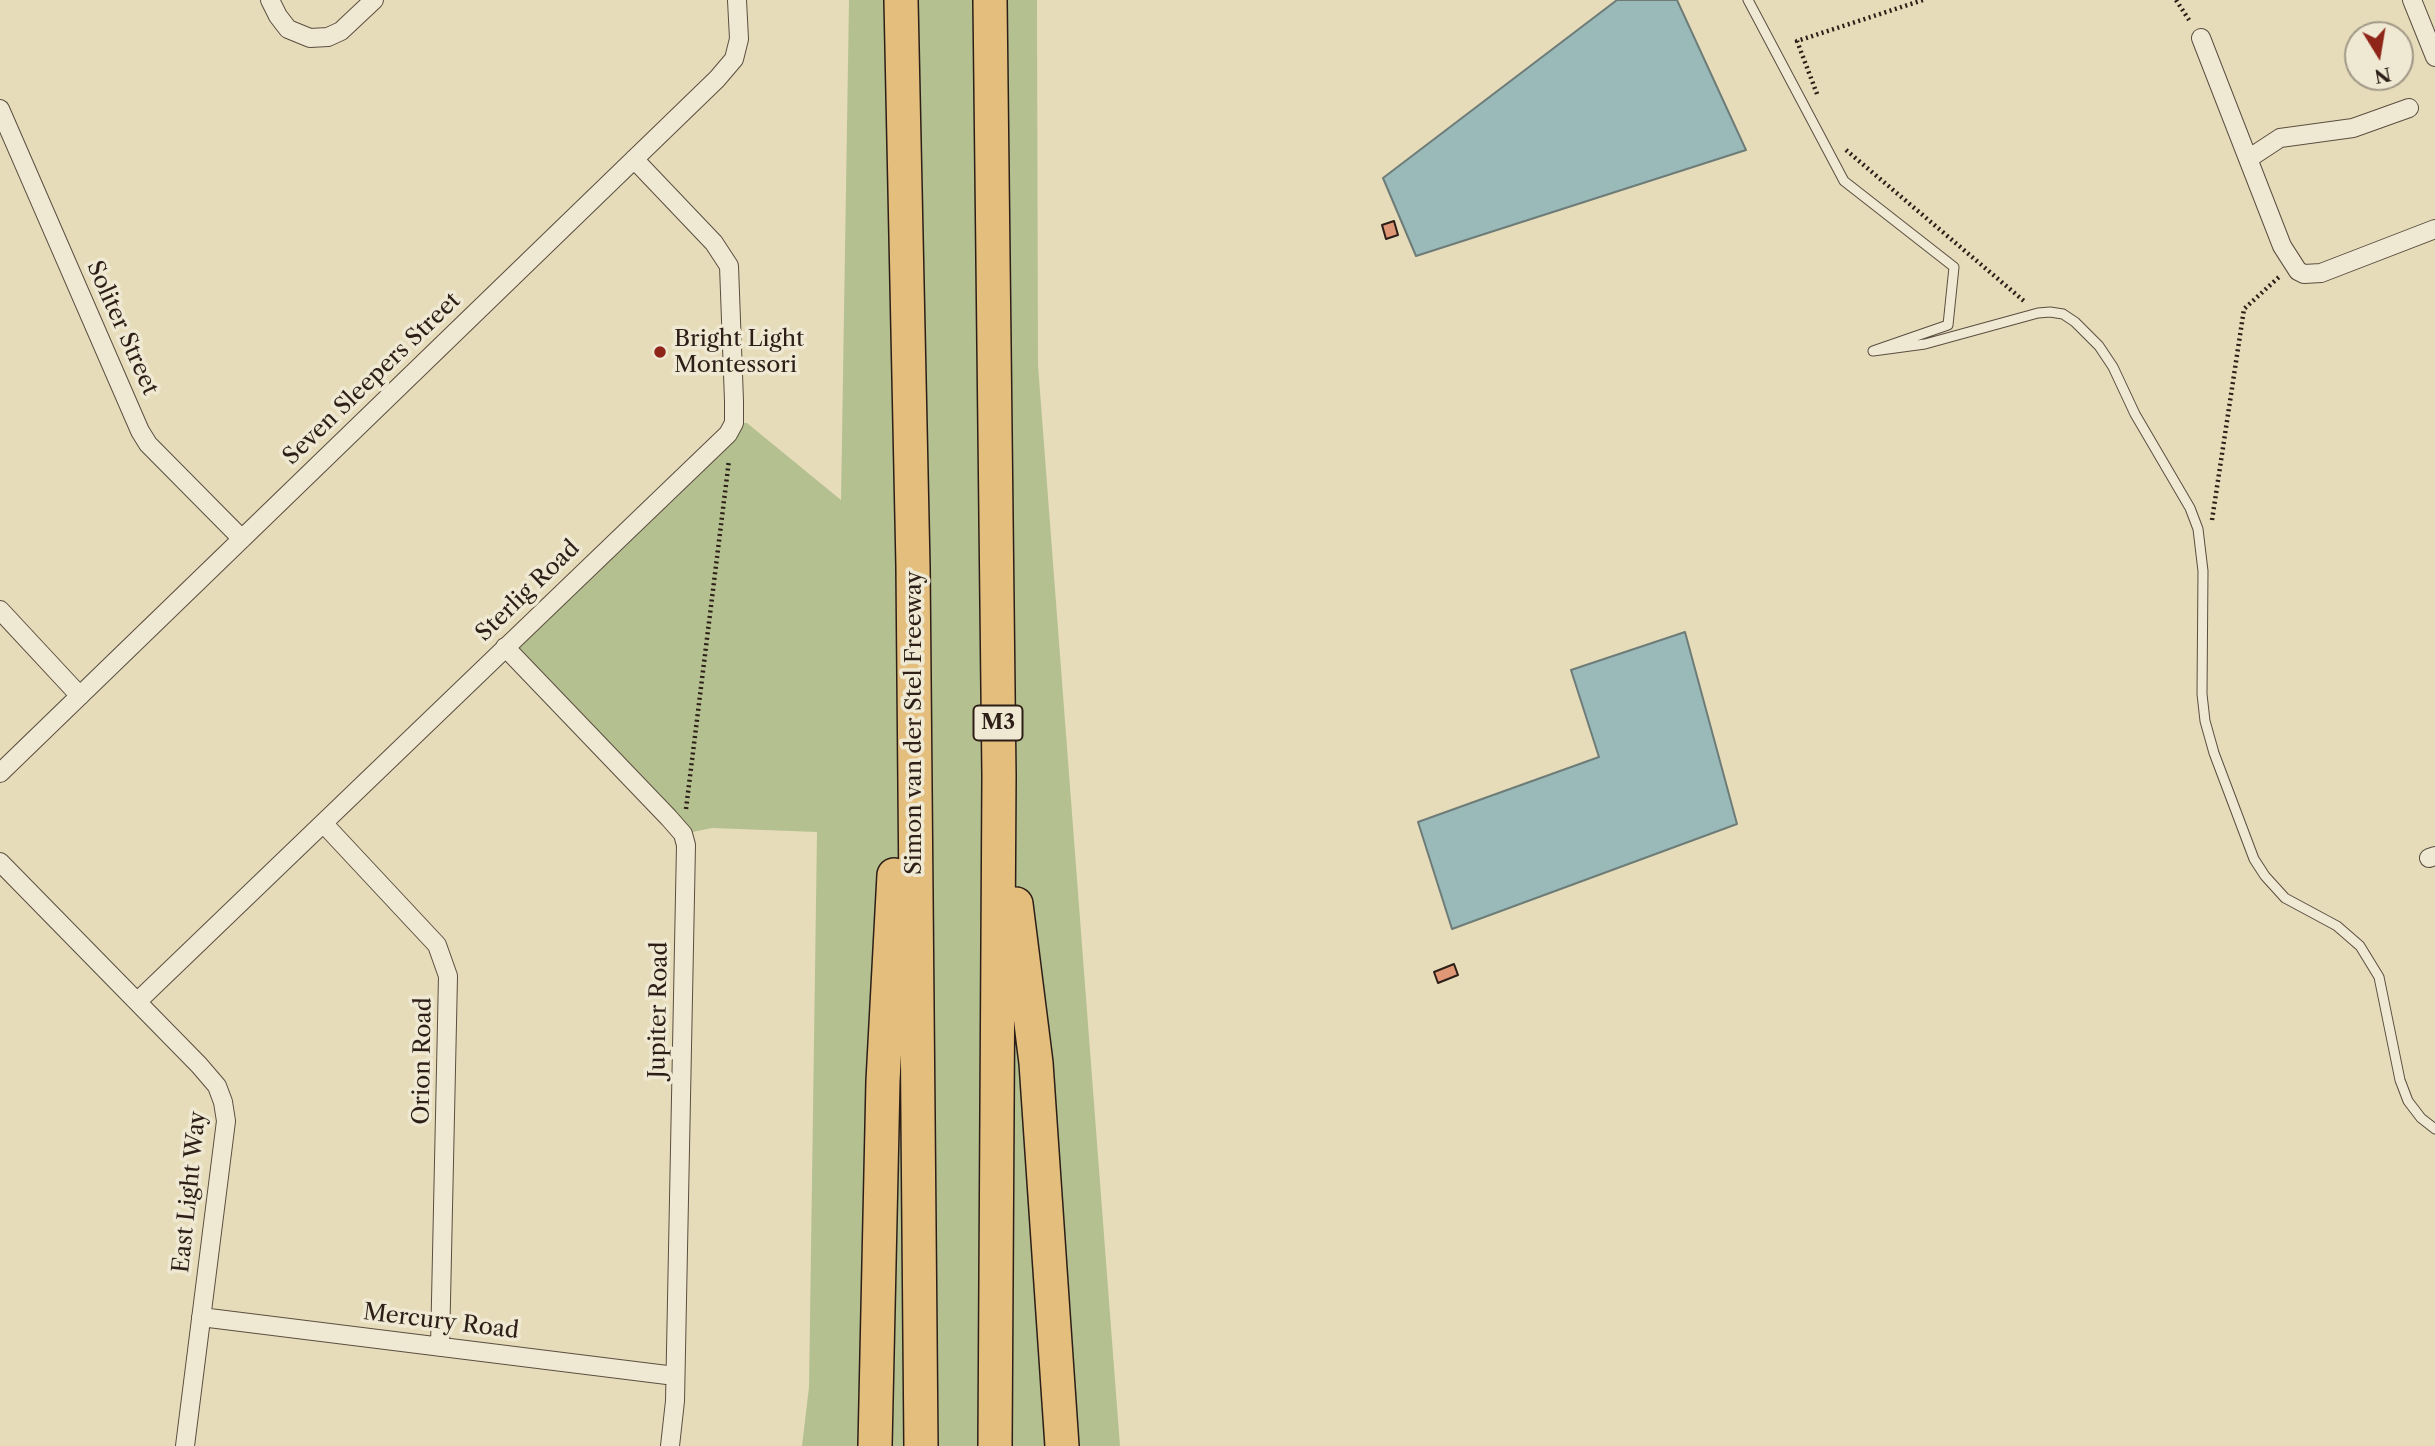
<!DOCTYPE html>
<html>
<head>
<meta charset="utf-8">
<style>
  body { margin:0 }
  #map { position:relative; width:2435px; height:1446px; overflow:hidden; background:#e6dcba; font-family:"Libre Caslon Text",serif }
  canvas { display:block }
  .north { position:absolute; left:2344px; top:21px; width:70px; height:70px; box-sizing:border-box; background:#efe8d2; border:2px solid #a19887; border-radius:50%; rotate:169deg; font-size:19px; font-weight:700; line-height:28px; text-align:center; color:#2d1f17 }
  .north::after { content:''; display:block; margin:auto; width:24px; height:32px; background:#8f2418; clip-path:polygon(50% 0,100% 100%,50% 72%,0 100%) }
</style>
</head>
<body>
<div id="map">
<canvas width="2435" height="1446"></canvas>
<div class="north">N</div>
</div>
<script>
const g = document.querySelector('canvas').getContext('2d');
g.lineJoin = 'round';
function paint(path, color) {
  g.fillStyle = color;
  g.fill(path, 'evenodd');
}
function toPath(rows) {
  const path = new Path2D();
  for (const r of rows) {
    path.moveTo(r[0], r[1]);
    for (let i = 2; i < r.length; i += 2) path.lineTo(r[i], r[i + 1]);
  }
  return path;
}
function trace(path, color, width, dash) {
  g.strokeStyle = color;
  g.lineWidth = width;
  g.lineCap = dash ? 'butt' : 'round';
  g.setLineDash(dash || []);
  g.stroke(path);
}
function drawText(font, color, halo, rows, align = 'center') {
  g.font = font + ' "Libre Caslon Text",serif';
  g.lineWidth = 7;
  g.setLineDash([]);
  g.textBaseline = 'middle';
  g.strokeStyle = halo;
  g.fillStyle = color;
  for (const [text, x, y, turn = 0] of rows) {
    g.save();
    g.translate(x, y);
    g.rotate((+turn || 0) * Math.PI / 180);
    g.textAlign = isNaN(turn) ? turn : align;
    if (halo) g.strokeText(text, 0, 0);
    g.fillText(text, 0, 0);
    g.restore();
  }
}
paint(toPath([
  [849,0,1037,0,1038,365,1120,1446,802,1446,809,1387,817,832,712,828,683,834,505,647,734,423,747,423,841,500]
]), '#b5c090');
const water = toPath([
  [1617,0,1677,0,1746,150,1416,256,1383,178,1617,0],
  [1685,632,1737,824,1452,929,1418,822,1599,757,1571,670,1685,632]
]);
paint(water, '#99bab8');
trace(water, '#6e7c78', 2);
const building = toPath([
  [1394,221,1398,235,1386,239,1382,225,1394,221],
  [1454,964,1458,975,1438,983,1434,972,1454,964]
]);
paint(building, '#df9775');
trace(building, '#2d1f17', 2);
const service = toPath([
  [1748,0,1844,181,1954,267,1948,325,1873,351,1925,344,2038,313,2050,312,2063,314,2075,322,2099,346,2113,367,2135,414,2190,508,2198,529,2203,571,2202,694,2205,721,2214,753,2254,859,2265,876,2285,898,2337,926,2360,946,2379,977,2400,1080,2408,1101,2421,1118,2435,1129]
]);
const minor = toPath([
  [270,0,278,16,288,29,310,38,328,37,341,31,374,0],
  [2412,0,2435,57],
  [2201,38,2282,246,2298,271,2304,274,2321,273,2435,229],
  [0,109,140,431,148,444,242,539],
  [2248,159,2280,138,2353,128,2409,108],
  [0,610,80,696],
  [505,647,669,818,683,834,686,845,675,1401,670,1446],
  [0,773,717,79,734,59,739,39,737,0],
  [323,823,437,945,448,976,440,1347],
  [2429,858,2435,856],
  [0,862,199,1065,217,1086,223,1102,226,1121,185,1446],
  [138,1001,728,434,734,423,734,401,729,266,714,243,634,159],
  [201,1317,675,1376]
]);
const motorway = toPath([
  [901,0,913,567,921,1446],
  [990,0,999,776,995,1446],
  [1016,904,1036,1063,1062,1446],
  [875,1446,883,1081,894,875]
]);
trace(service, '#5b4e40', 11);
trace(minor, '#5b4e40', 20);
trace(motorway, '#2d1f17', 36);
trace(toPath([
  [2176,0,2191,23],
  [1817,94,1797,41,1923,0],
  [1846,150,2024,301],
  [2212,520,2244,309,2279,277],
  [686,809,729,460]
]), '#2d1f17', 4.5, [2, 3.5]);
trace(service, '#efe8d2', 9);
trace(minor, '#efe8d2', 18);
trace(motorway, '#e3be7d', 33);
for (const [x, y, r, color] of [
  [660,352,7,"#8f2418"]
]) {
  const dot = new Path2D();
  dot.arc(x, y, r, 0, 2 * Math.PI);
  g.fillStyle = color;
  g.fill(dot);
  trace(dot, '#efe8d2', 2.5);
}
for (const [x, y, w] of [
  [998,723,49]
]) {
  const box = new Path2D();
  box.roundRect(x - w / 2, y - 17.5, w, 35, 5);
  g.fillStyle = '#efe8d2';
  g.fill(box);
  trace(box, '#2d1f17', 2);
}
drawText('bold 21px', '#2d1f17', null, [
  ["M3",998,723]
]);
drawText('23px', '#2d1f17', '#efe8d2', [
  ["Soliter Street",122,328,66],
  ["Seven Sleepers Street",372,379,-44],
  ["Sterlig Road",528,591,-44],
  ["Simon van der Stel Freeway",914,723,-90],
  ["Jupiter Road",659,1010,-89],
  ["Orion Road",423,1061,-89],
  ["East Light Way",190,1192,-84],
  ["Mercury Road",441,1322,7]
]);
drawText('23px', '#2d1f17', '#efe8d2', [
  ["Bright Light",674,339],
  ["Montessori",674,365]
], 'left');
</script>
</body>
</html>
